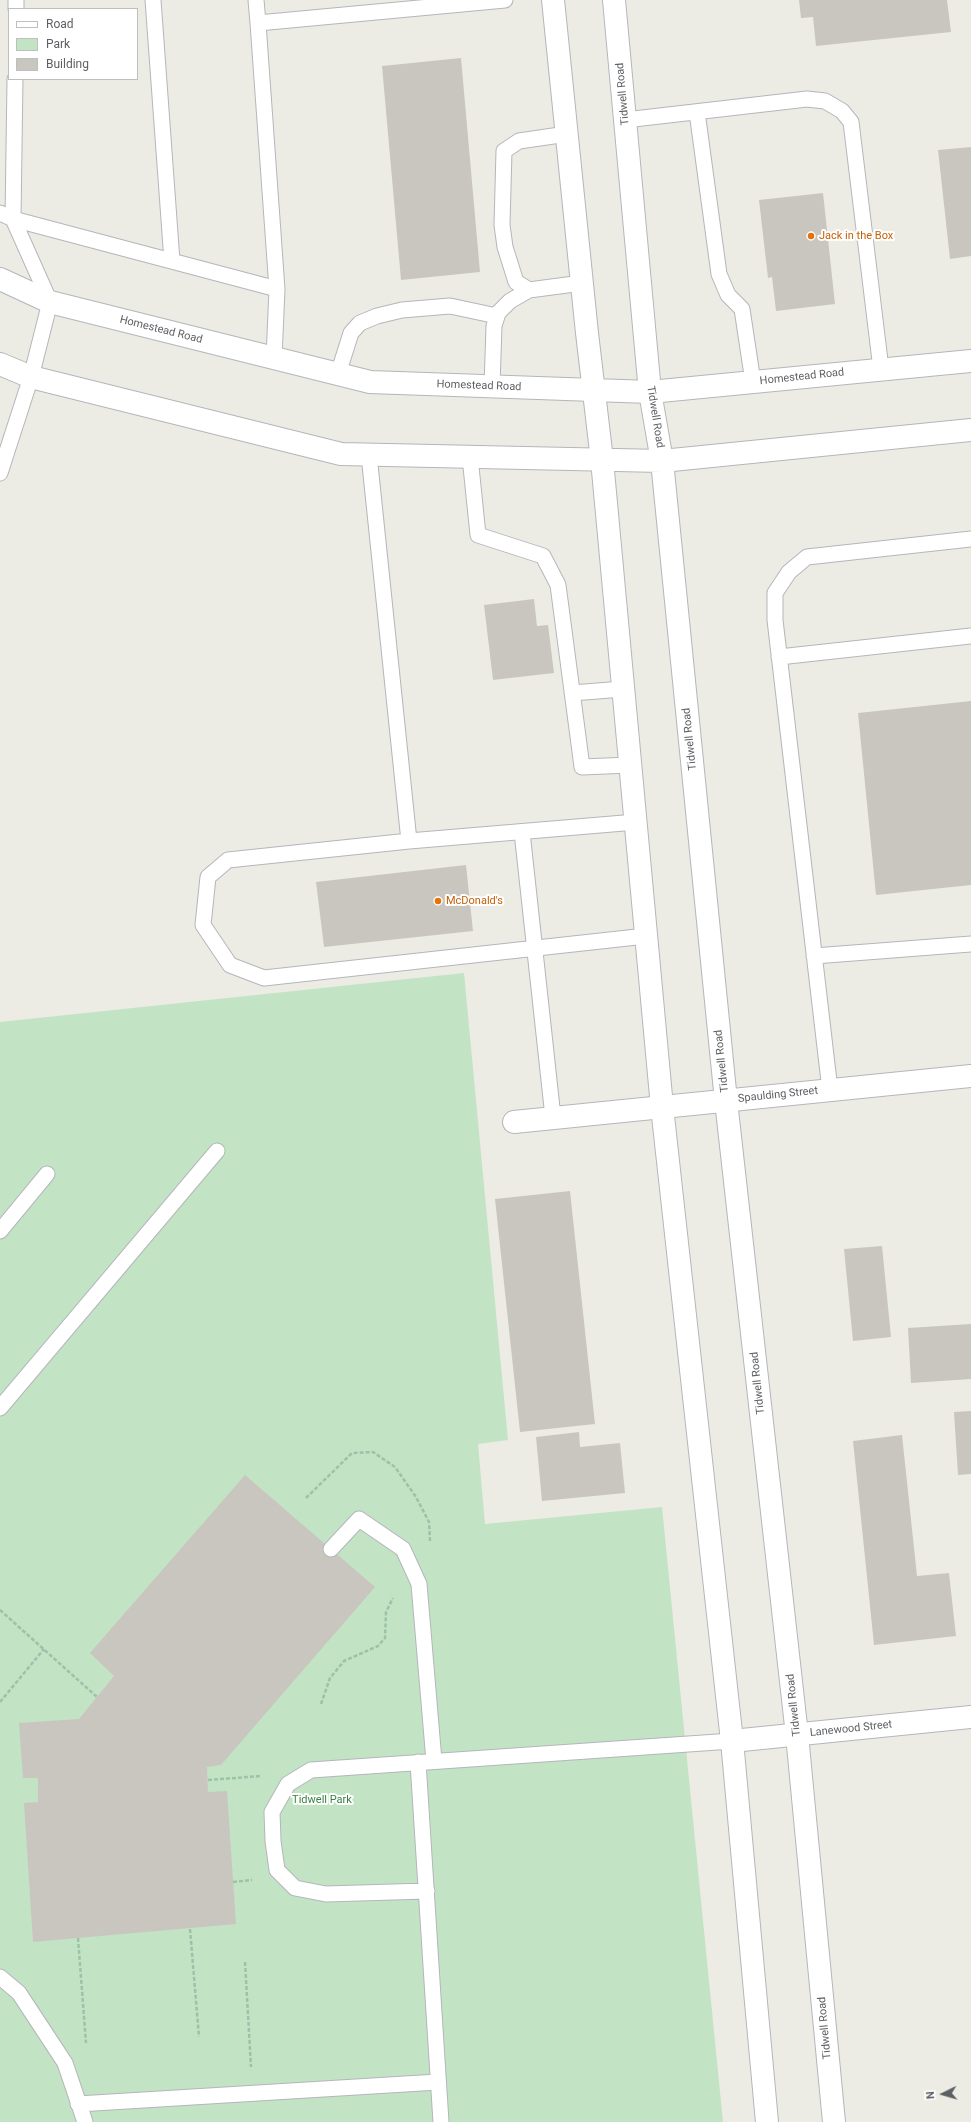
<!DOCTYPE html>
<html>
<head>
<meta charset="utf-8">
<style>
  body { margin:0 }
  #map { position:relative; width:971px; height:2122px; overflow:hidden; background:#edece4; font-family:Roboto,sans-serif }
  canvas { display:block }
  .legend { position:absolute; left:8px; top:8px; width:130px; height:72px; box-sizing:border-box; background:#fff; border:1px solid #bebfc1; margin:0; padding:5px 7px; list-style:none; font-size:12px; color:#5c5f63 }
  .legend li { display:flex; align-items:center; gap:8px; height:20px }
  .legend b { width:20px; border:1px solid #bebfc1 }
  .north { position:absolute; left:923px; top:2074px; width:40px; height:40px; -webkit-text-stroke:3px #fff; paint-order:stroke; rotate:265deg; font-size:11px; font-weight:700; line-height:16px; text-align:center; color:#5c5f63 }
  .north::after { content:''; display:block; margin:auto; width:14px; height:18px; background:#5c5f63; clip-path:polygon(50% 0,100% 100%,50% 72%,0 100%) }
</style>
</head>
<body>
<div id="map">
<canvas width="971" height="2122"></canvas>
<ul class="legend">
<li><b style="height:5px;background:#fff"></b>Road</li>
<li><b style="height:11px;background:#c3e3c5"></b>Park</li>
<li><b style="height:11px;background:#c9c6c0"></b>Building</li>
</ul>
<div class="north">N</div>
</div>
<script>
const g = document.querySelector('canvas').getContext('2d');
g.lineJoin = 'round';
function paint(path, color) {
  g.fillStyle = color;
  g.fill(path, 'evenodd');
}
function toPath(rows) {
  const path = new Path2D();
  for (const r of rows) {
    path.moveTo(r[0], r[1]);
    for (let i = 2; i < r.length; i += 2) path.lineTo(r[i], r[i + 1]);
  }
  return path;
}
function trace(path, color, width, dash) {
  g.strokeStyle = color;
  g.lineWidth = width;
  g.lineCap = dash ? 'butt' : 'round';
  g.setLineDash(dash || []);
  g.stroke(path);
}
function drawText(font, color, halo, rows, align = 'center') {
  g.font = font + ' Roboto,sans-serif';
  g.lineWidth = 4;
  g.setLineDash([]);
  g.textBaseline = 'middle';
  g.strokeStyle = halo;
  g.fillStyle = color;
  for (const [text, x, y, turn = 0] of rows) {
    g.save();
    g.translate(x, y);
    g.rotate((+turn || 0) * Math.PI / 180);
    g.textAlign = isNaN(turn) ? turn : align;
    if (halo) g.strokeText(text, 0, 0);
    g.fillText(text, 0, 0);
    g.restore();
  }
}
paint(toPath([
  [464,973,508,1440,478,1444,485,1524,662,1507,723,2122,0,2122,0,1022]
]), '#c3e3c5');
paint(toPath([
  [799,0,947,0,951,32,816,46,813,17,801,18],
  [461,58,480,272,401,280,382,66],
  [971,147,971,256,950,259,938,150],
  [823,193,835,304,776,311,772,277,768,278,759,200],
  [534,599,537,626,548,625,554,673,493,680,484,605],
  [971,701,971,885,876,895,858,713],
  [466,865,473,931,324,947,316,882],
  [570,1191,595,1424,520,1432,495,1199],
  [882,1246,891,1337,853,1341,844,1249],
  [971,1324,971,1379,911,1383,908,1328],
  [971,1411,971,1474,958,1475,954,1412],
  [579,1432,580,1447,620,1443,625,1493,542,1501,536,1437],
  [902,1435,917,1576,949,1573,956,1636,874,1645,853,1441],
  [245,1475,375,1587,221,1765,207,1767,208,1792,227,1791,236,1924,33,1942,24,1803,38,1802,38,1778,23,1778,19,1723,79,1719,114,1676,90,1653]
]), '#c9c6c0');
const lane = toPath([
  [153,0,172,261],
  [256,0,258,23],
  [16,9,16,0],
  [15,79,13,219,277,289,274,358],
  [697,112,719,274,728,295,742,309,753,382],
  [625,120,807,99,825,101,842,111,851,122,881,369],
  [567,134,519,141,504,151,502,225,505,247,516,282,529,290,582,283],
  [0,213,13,219,50,302,31,377,0,473],
  [277,289,258,23,505,0],
  [338,374,351,333,360,323,377,316,402,310,450,306,497,316],
  [492,386,494,326,498,313,510,301,529,290],
  [369,455,409,841,228,860,208,877,203,925,230,965,264,978,646,936],
  [470,457,478,535,543,556,558,585,582,767,630,765],
  [779,657,971,636],
  [572,693,623,689],
  [522,832,553,1117],
  [409,841,636,822],
  [814,956,971,944],
  [830,1090,775,620,775,593,789,572,807,557,971,539],
  [0,1231,47,1174],
  [0,1408,217,1151],
  [331,1549,359,1519,403,1549,419,1584,434,1761],
  [418,1762,441,2122],
  [427,1891,326,1894,295,1888,277,1870,273,1841,272,1812,288,1784,311,1770,732,1741],
  [0,1977,19,1993,65,2063,85,2122],
  [78,2104,438,2082]
]);
const street = toPath([
  [514,1122,971,1076],
  [732,1741,971,1717]
]);
const secondary = toPath([
  [553,0,587,333,602,460,662,1107,732,1741,767,2122],
  [614,0,650,392,662,461,726,1101,797,1735,834,2122],
  [0,279,50,302,370,382,650,392,971,361],
  [0,364,31,377,341,454,662,461,971,430]
]);
trace(lane, '#b4b6ba', 17);
trace(street, '#b4b6ba', 24);
trace(secondary, '#b3b6ba', 24);
trace(toPath([
  [306,1498,352,1453,373,1452,395,1467,416,1497,429,1522,430,1541],
  [0,1610,97,1697],
  [0,1702,44,1649],
  [321,1704,330,1678,344,1661,378,1646,385,1638,386,1612,393,1598],
  [208,1780,261,1776],
  [233,1882,252,1880],
  [190,1929,199,2037],
  [78,1938,86,2043],
  [245,1962,251,2067]
]), '#9cc3aa', 2.5, [4, 2]);
trace(lane, '#fff', 15);
trace(street, '#fff', 22);
trace(secondary, '#fff', 22);
for (const [x, y, r, color] of [
  [811,236,4,"#e8710a"],
  [438,901,4,"#e8710a"]
]) {
  const dot = new Path2D();
  dot.arc(x, y, r, 0, 2 * Math.PI);
  g.fillStyle = color;
  g.fill(dot);
  trace(dot, '#fff', 1.5);
}
drawText('11px', '#5c5f63', '#fff', [
  ["Tidwell Road",623,94,-95],
  ["Homestead Road",161,330,14],
  ["Homestead Road",802,377,-6],
  ["Homestead Road",479,386,2],
  ["Tidwell Road",655,417,81],
  ["Tidwell Road",690,739,-96],
  ["Tidwell Road",722,1061,-96],
  ["Spaulding Street",778,1095,-6],
  ["Tidwell Road",758,1383,-96],
  ["Tidwell Road",794,1705,-96],
  ["Lanewood Street",851,1729,-6],
  ["Tidwell Road",825,2028,-95]
]);
drawText('11px', '#c56008', '#fff', [
  ["Jack in the Box",819,236],
  ["McDonald's",446,901]
], 'left');
drawText('11px', '#3c8245', '#fff', [
  ["Tidwell Park",322,1800]
]);
</script>
</body>
</html>
